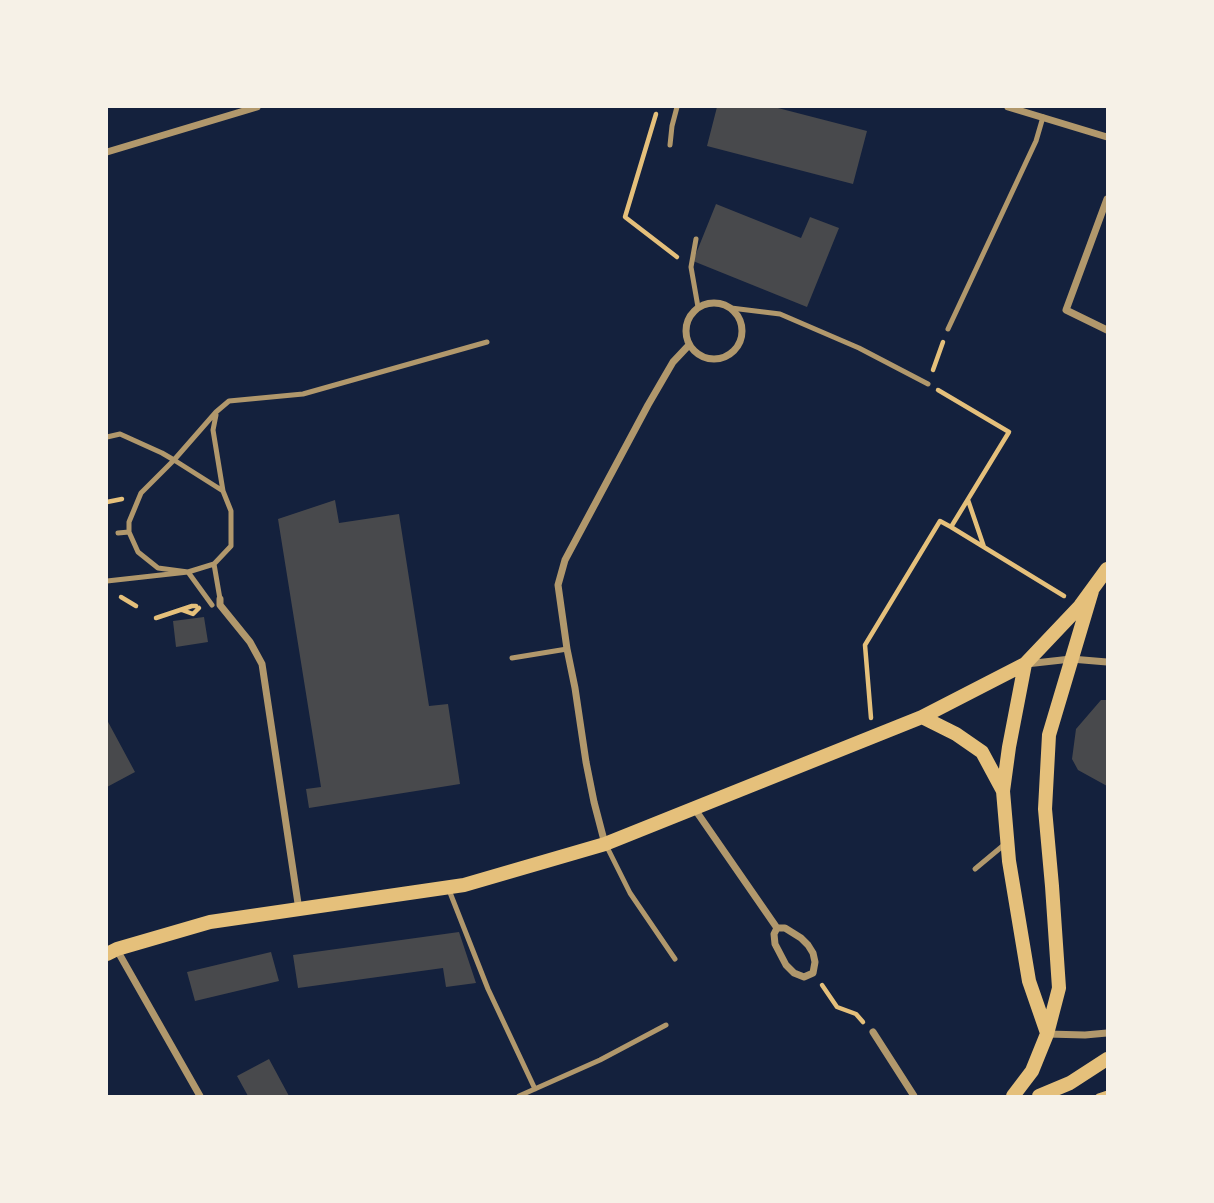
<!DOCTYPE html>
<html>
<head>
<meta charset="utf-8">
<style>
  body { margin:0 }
  #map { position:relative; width:1214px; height:1203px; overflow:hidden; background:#14213d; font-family:Roboto,sans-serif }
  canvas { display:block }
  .frame { position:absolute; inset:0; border:108px solid #f6f1e7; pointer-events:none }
</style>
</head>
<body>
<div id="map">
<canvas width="1214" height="1203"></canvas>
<div class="frame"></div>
</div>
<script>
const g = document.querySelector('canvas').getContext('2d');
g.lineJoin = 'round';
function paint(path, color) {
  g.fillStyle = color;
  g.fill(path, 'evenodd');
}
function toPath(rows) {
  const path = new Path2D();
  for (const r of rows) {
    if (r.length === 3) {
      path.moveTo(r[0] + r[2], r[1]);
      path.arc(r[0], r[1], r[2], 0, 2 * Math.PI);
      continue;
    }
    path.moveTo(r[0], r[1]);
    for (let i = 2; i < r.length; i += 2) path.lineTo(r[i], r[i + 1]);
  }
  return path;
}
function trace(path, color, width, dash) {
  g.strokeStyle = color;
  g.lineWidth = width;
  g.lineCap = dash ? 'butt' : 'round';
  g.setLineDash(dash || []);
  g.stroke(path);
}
paint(toPath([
  [717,107,774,107,867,131,853,184,707,146],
  [716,204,801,238,810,217,839,228,807,307,693,261],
  [335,500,339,523,399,514,429,706,448,704,460,784,309,808,306,789,321,787,278,519],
  [204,617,208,642,176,647,173,621],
  [1101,700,1107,700,1107,786,1078,770,1072,759,1076,729],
  [107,720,135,772,107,787],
  [459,932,476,983,446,987,443,968,298,988,293,955],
  [271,952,279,981,195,1001,187,972],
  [269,1059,289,1096,248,1096,237,1076]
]), '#48494c');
trace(toPath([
  [656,114,625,217,677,257],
  [933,370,943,342],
  [968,500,984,547],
  [107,502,122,499],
  [951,527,1064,596],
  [121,597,136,606],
  [182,610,193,614,199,608],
  [156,618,192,606,196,606],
  [871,718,865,645,940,521,951,527,1009,432,938,390],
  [822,985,837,1007,856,1014,863,1022],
  [1098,1096,1107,1093]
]), '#e5c07b', 4.5);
trace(toPath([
  [670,145,672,126,677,107],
  [696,239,691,267,698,307],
  [731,308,780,314,859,348,928,384],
  [948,329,1036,141,1043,117],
  [216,415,213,430,223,491],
  [107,437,120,434,162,453,174,460,223,491,231,511,231,546,214,564,188,572,158,568,138,552,129,532,129,522,141,493,174,460,216,412,229,401,303,394,487,342],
  [118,533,129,532],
  [214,564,220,599],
  [107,581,188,572,212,605],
  [512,658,567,649],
  [606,845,630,893,675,959],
  [975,869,1005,844],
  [449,890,488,989,535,1089],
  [519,1096,600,1060,666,1025]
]), '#b1986c', 5);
trace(toPath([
  [1008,107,1107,137],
  [107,152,257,107],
  [1107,199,1066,310,1107,330],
  [714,331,28],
  [220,599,220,605,250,642,262,664,299,910],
  [1026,664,1071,659,1107,662],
  [694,808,777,928,774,934,775,944,786,965,794,973,804,977,813,973,815,962,813,953,808,945,801,938,785,928,777,928],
  [605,844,594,802,586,762,575,688,567,649,558,585,565,560,648,405,673,362,689,345],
  [117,950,200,1096],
  [873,1032,914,1096],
  [1047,1034,1085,1035,1107,1033]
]), '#b1986c', 7);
trace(toPath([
  [922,717,956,734,982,752,1003,791],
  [107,954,117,949,210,922,464,885,605,844,922,717,1025,664],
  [1047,1033,1029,981,1009,861,1003,791,1009,747,1025,664,1080,606,1107,569],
  [1013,1096,1032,1071,1047,1034,1059,988,1052,886,1045,809,1049,735,1092,591],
  [1039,1096,1070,1083,1107,1059]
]), '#e5c07b', 14);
</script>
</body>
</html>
